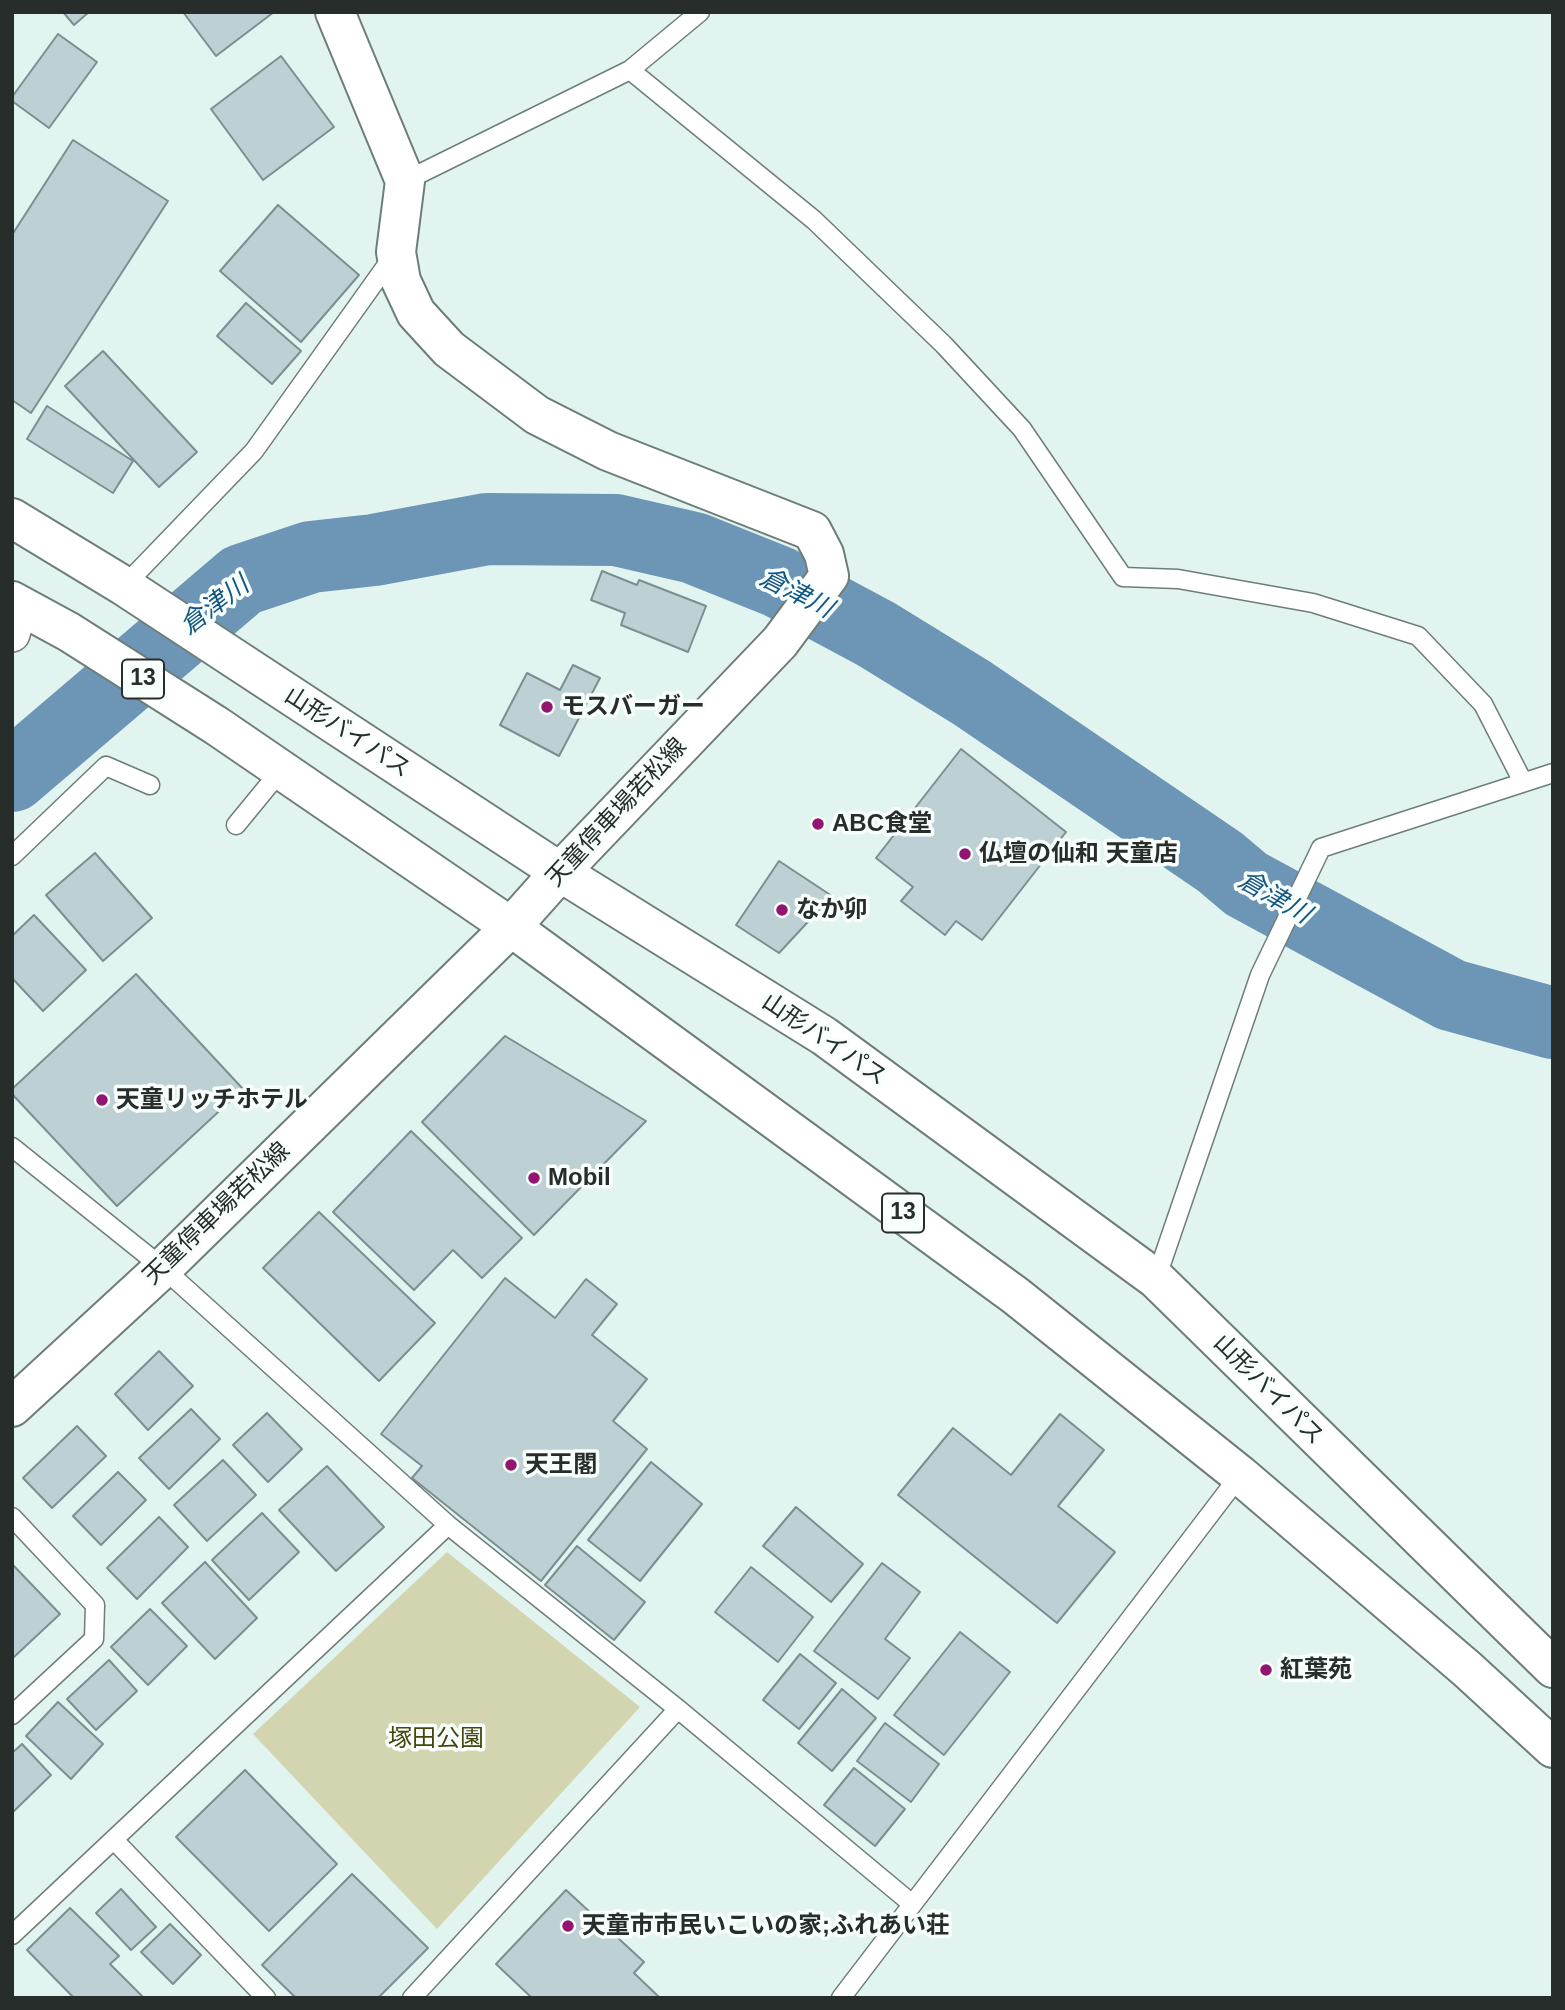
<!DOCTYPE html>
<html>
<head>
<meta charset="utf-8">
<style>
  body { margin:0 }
  #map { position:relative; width:1565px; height:2010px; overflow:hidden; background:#e2f4ef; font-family:Helvetica,sans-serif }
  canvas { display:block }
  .frame { position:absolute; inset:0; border:14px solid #262d2b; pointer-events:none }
</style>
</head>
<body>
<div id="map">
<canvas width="1565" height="2010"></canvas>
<div class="frame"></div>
</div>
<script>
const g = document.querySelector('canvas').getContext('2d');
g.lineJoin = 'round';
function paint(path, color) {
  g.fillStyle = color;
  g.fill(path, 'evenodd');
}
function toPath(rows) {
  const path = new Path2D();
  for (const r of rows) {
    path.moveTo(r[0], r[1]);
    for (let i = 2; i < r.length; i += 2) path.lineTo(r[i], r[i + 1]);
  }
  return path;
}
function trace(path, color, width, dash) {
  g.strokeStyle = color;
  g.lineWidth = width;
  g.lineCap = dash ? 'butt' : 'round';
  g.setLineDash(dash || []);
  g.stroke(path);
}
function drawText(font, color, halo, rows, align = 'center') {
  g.font = font + ' Helvetica,"Noto Sans JP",sans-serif';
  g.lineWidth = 7;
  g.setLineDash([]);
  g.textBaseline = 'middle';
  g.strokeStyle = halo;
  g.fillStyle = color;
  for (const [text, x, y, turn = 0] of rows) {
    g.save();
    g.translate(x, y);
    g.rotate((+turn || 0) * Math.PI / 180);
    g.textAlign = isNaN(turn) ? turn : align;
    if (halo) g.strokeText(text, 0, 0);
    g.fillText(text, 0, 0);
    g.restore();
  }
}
paint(toPath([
  [447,1552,640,1707,437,1929,253,1734]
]), '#d3d5b0');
trace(toPath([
  [12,776,242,580,311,557,374,550,487,529,616,530,694,548,779,582,876,634,972,693,1220,862,1246,884,1451,995,1553,1023]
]), '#6d96b6', 72);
const building = toPath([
  [63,12,89,12,74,25,63,12],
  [183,12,274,12,216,56,183,12],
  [58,34,97,62,49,128,12,101,12,97,58,34],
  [281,56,334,127,263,180,211,109,281,56],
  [73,140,168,201,31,413,12,400,12,235,73,140],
  [278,205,359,275,301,342,220,271,278,205],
  [246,303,301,351,272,384,217,336,246,303],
  [103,351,197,452,159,487,65,386,103,351],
  [47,406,133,461,113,493,27,439,47,406],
  [602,571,637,585,639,580,706,606,688,652,621,625,625,613,591,600,602,571],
  [573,665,600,678,559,756,500,725,527,673,560,690,573,665],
  [961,749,1066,832,982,940,956,921,945,935,901,901,913,887,876,858,961,749],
  [95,853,152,918,103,961,46,895,95,853],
  [779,861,832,896,779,953,736,925,779,861],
  [34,915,86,970,43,1011,12,978,12,936,34,915],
  [136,974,243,1089,117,1206,12,1094,12,1089,136,974],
  [505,1036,646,1121,534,1235,422,1122,505,1036],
  [411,1131,522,1238,482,1278,453,1250,414,1290,333,1212,411,1131],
  [319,1212,435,1323,379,1381,263,1268,319,1212],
  [505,1278,555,1318,586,1279,617,1304,592,1335,647,1379,613,1421,647,1449,541,1581,412,1478,422,1466,381,1434,505,1278],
  [159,1351,193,1386,148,1430,115,1394,159,1351],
  [191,1409,220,1439,169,1489,139,1458,191,1409],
  [267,1413,302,1449,268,1482,233,1445,267,1413],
  [1060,1414,1104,1450,1058,1506,1115,1552,1057,1623,898,1495,953,1428,1011,1475,1060,1414],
  [77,1426,106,1456,52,1508,23,1478,77,1426],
  [223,1460,256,1495,207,1541,174,1505,223,1460],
  [651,1462,702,1504,640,1581,588,1540,651,1462],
  [327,1466,384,1527,336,1571,279,1510,327,1466],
  [118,1472,146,1500,101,1545,73,1516,118,1472],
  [796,1507,863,1564,831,1602,763,1546,796,1507],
  [262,1513,299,1552,249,1600,212,1560,262,1513],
  [159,1517,188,1547,137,1599,107,1568,159,1517],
  [577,1546,645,1602,614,1640,545,1585,577,1546],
  [205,1562,257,1618,215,1659,162,1603,205,1562],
  [882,1563,920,1592,885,1639,910,1658,878,1699,814,1651,882,1563],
  [12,1564,60,1614,14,1657,12,1655,12,1564],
  [751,1567,813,1617,778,1662,715,1612,751,1567],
  [150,1609,187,1646,148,1685,111,1647,150,1609],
  [960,1632,1010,1672,944,1755,894,1715,960,1632],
  [800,1654,836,1683,799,1729,763,1700,800,1654],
  [109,1660,137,1691,96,1730,67,1699,109,1660],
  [842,1689,876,1718,832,1771,798,1743,842,1689],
  [58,1702,103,1744,71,1779,26,1736,58,1702],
  [885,1723,939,1764,911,1802,857,1761,885,1723],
  [22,1744,51,1775,12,1813,12,1753,22,1744],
  [854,1768,905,1809,875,1846,824,1805,854,1768],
  [245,1770,337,1864,269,1931,176,1837,245,1770],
  [352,1874,428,1948,378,1998,296,1998,262,1965,352,1874],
  [121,1889,156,1927,131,1950,96,1913,121,1889],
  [566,1890,644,1962,634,1973,660,1998,532,1998,496,1964,566,1890],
  [70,1908,119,1956,110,1964,144,1998,74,1998,27,1950,70,1908],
  [170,1924,201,1955,173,1984,141,1952,170,1924]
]);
paint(building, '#bdd0d3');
trace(building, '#7c8e91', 2);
const service = toPath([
  [630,70,814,220,944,345,1022,429,1123,577,1178,579,1313,603,1418,636,1483,704,1523,782],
  [405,181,630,70,700,12],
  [124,586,254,451,394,255],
  [236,825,282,769],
  [12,856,106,766,150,785],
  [12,1147,163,1268,448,1525,678,1709,911,1903],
  [1156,1279,1260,975,1321,848,1553,773],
  [12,1517,95,1605,94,1639,12,1715],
  [114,1840,266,1998],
  [12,1935,448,1525],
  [412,1998,678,1709],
  [841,1998,1240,1475]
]);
const minor = toPath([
  [12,634,20,606]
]);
const secondary = toPath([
  [12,1407,163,1268,511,927,560,872,780,642,829,576,824,554,812,531,608,451,537,415,449,349,416,313,401,281,396,252,405,181,335,12]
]);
const trunk = toPath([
  [12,518,124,586,560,872,824,1036,1156,1279,1553,1668],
  [12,601,69,632,217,726,511,927,1016,1296,1240,1475,1467,1669,1553,1748]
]);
trace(service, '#6d7e79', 21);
trace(minor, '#6d7e79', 38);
trace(secondary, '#6d7e79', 42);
trace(trunk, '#6d7e79', 42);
trace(service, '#fff', 18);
trace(minor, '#fff', 35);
trace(secondary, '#fff', 38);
trace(trunk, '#fff', 38);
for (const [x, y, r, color] of [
  [547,707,7,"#921571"],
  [818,824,7,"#921571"],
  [965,854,7,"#921571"],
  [782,910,7,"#921571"],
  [102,1100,7,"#921571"],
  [534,1178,7,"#921571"],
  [511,1465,7,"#921571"],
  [1266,1670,7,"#921571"],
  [568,1926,7,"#921571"]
]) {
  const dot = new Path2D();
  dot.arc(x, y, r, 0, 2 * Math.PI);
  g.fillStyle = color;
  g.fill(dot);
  trace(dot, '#f7fefc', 2.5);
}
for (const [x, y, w] of [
  [143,679,42],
  [903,1213,42]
]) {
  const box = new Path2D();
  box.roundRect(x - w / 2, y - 19.5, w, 39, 5);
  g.fillStyle = '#f7fefc';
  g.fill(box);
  trace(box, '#262d2b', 2);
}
drawText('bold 23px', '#262d2b', null, [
  ["13",143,679],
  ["13",903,1213]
]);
drawText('bold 24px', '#262d2b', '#f7fefc', [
  ["モスバーガー",561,707],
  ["ABC食堂",832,824],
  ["仏壇の仙和 天童店",979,854],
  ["なか卯",796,910],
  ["天童リッチホテル",116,1100],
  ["Mobil",548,1178],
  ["天王閣",525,1465],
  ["紅葉苑",1280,1670],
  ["天童市市民いこいの家;ふれあい荘",582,1926]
], 'left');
drawText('24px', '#262d2b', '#f7fefc', [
  ["山形バイパス",347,733,33],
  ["天童停車場若松線",617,813,-47],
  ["山形バイパス",824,1040,34],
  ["天童停車場若松線",217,1214,-44],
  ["山形バイパス",1268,1390,45]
]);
drawText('24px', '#46460c', '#f7fefc', [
  ["塚田公園",436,1739]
]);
drawText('italic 26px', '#155883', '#f7fefc', [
  ["倉津川",796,594,27],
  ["倉津川",215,606,-37],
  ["倉津川",1274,898,30]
]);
</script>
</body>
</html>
